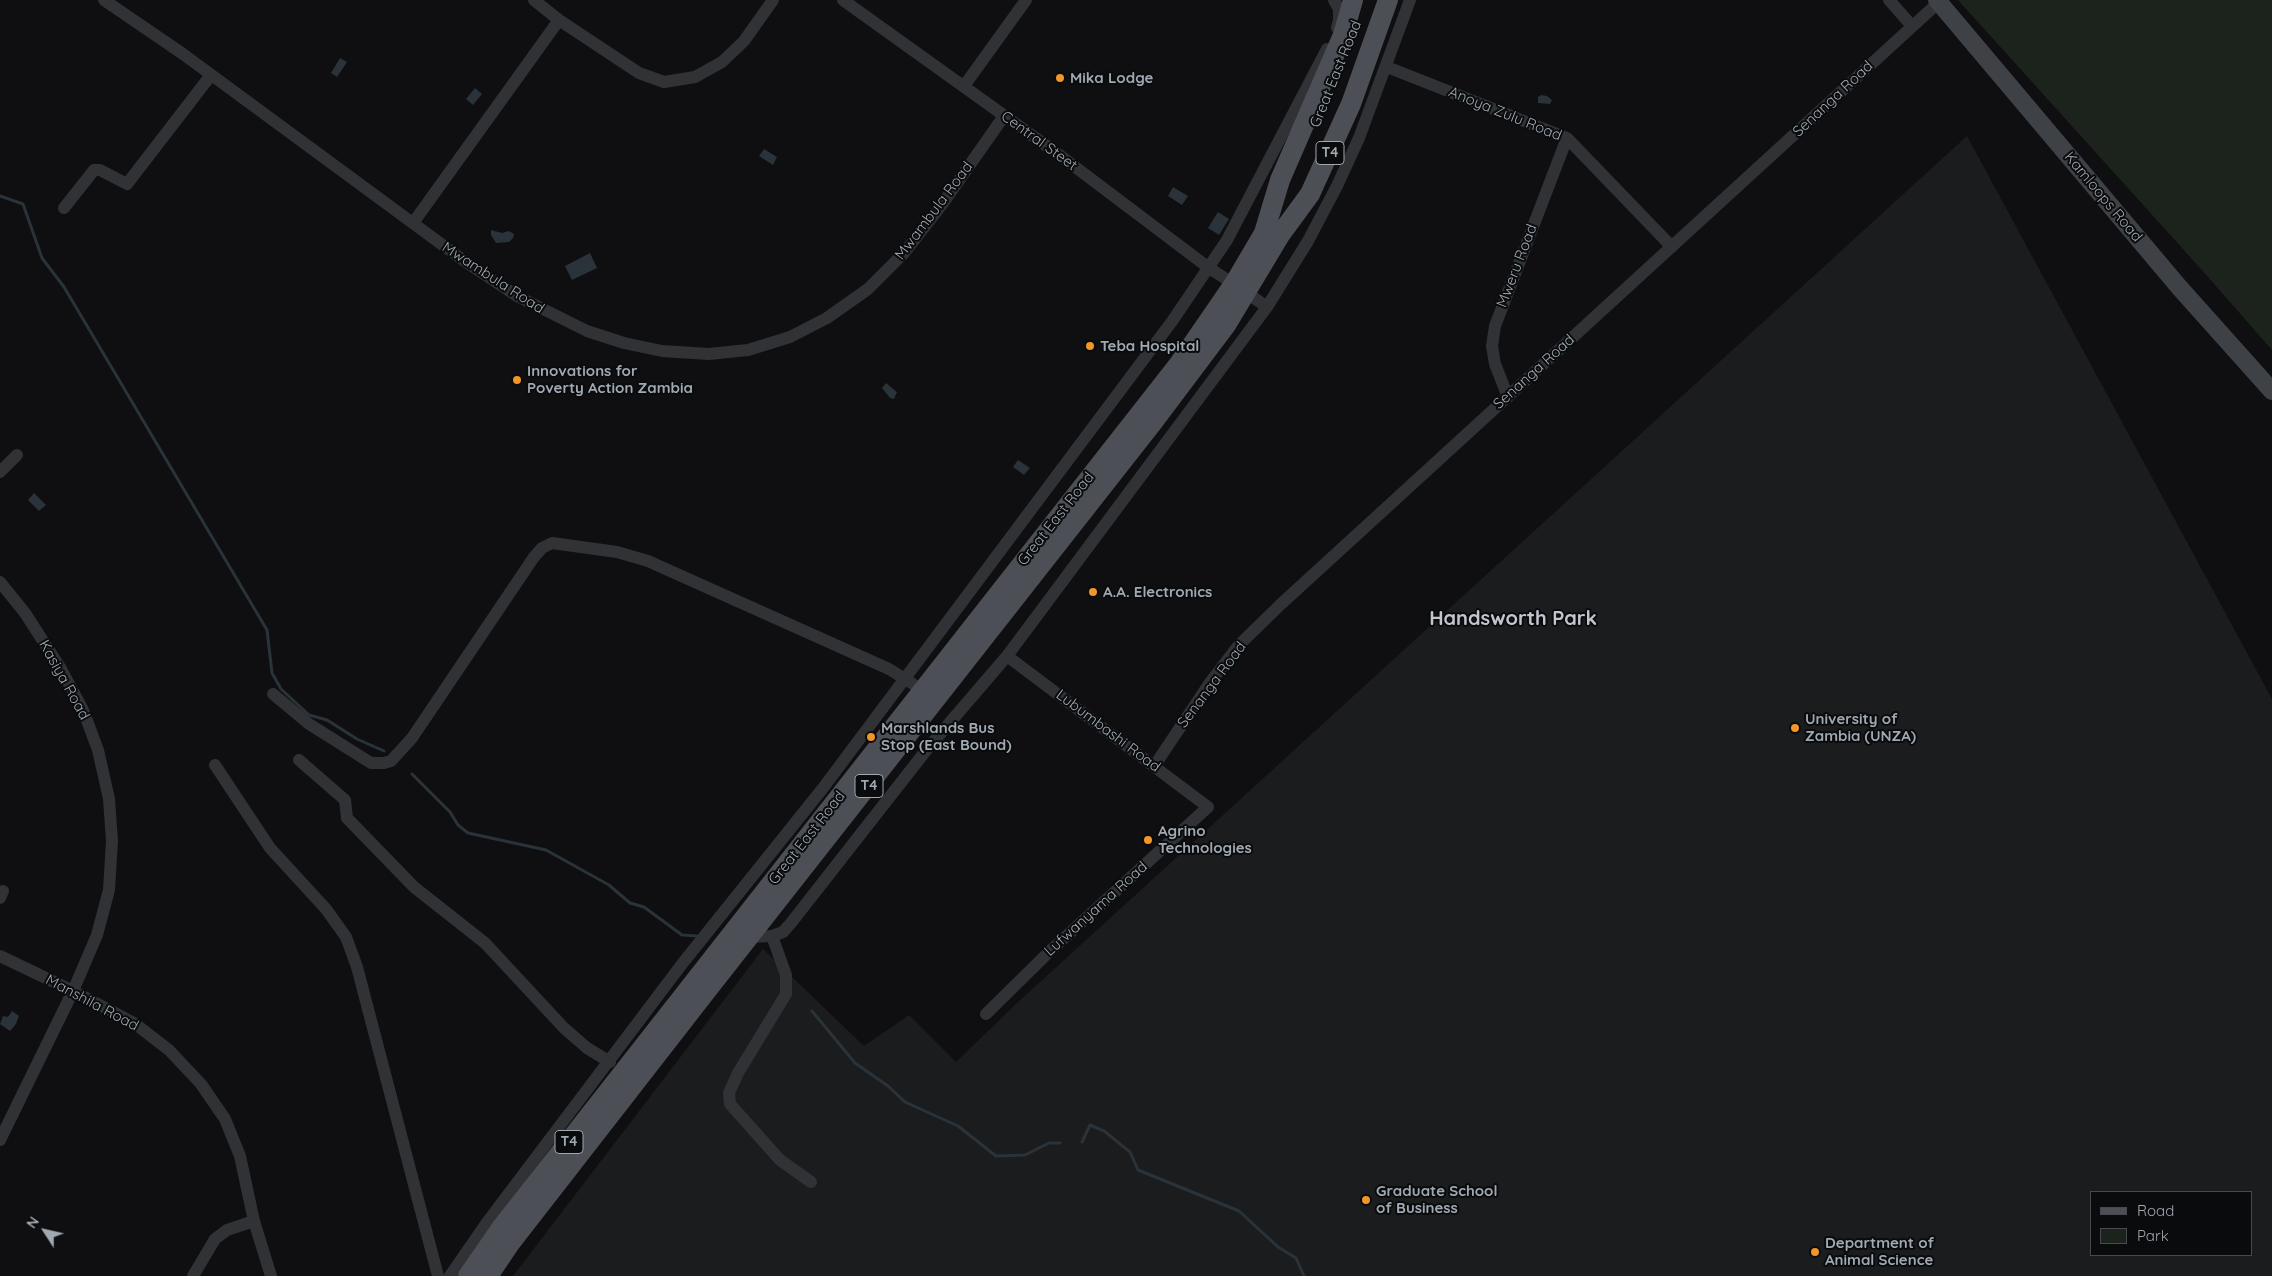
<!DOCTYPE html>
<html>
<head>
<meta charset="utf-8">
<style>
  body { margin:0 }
  #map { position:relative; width:2272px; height:1276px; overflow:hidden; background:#0f0f11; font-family:Quicksand,sans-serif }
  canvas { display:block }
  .legend { position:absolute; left:2090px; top:1191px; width:162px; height:65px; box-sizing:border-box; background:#0a0b0c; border:1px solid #464a4e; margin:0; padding:6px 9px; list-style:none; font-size:15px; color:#a0a8b2 }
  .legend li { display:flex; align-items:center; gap:10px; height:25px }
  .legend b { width:25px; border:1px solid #464a4e }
  .north { position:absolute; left:20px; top:1206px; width:50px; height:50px; -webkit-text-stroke:4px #0a0b0c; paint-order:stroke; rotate:305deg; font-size:14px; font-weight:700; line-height:20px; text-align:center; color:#a0a8b2 }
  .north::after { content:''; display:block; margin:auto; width:18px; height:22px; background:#a0a8b2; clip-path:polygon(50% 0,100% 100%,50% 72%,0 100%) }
</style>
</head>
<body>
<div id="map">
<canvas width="2272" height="1276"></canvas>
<ul class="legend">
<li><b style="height:6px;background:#4c4f55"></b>Road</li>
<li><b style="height:14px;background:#1c231c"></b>Park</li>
</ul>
<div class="north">N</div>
</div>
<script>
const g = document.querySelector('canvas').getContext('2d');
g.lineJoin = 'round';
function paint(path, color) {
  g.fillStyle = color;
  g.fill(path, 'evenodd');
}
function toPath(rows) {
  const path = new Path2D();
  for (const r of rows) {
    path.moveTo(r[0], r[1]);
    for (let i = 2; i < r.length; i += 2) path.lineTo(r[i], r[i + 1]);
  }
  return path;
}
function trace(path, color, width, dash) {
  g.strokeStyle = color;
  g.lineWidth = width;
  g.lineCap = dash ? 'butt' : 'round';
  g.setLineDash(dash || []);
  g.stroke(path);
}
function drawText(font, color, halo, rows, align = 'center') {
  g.font = font + ' Quicksand,sans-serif';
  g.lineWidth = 4;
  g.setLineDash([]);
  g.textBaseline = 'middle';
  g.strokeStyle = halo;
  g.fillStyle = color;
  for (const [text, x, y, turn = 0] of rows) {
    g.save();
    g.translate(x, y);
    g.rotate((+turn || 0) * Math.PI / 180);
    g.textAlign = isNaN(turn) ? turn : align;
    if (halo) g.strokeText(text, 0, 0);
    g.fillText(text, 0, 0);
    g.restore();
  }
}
paint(toPath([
  [1967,136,2272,699,2272,1276,513,1276,763,949,864,1046,909,1015,956,1062,1017,1003],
  [2091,1192,2251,1192,2251,1255,2091,1255]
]), '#1b1c1e');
paint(toPath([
  [1958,0,2272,0,2272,350,2201,269]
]), '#1c231c');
paint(toPath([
  [340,58,347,62,337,77,331,73],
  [475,88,482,94,473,105,466,99],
  [1541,95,1547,96,1552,100,1550,104,1538,103,1538,97],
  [764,149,777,157,773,165,759,156],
  [1173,187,1188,196,1182,205,1168,196],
  [1218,212,1229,219,1219,235,1208,228],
  [491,230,502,233,509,231,514,234,513,238,509,242,496,243,491,235],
  [590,253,597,268,572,280,565,266],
  [886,383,897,392,894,399,890,398,882,388],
  [1018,460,1030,468,1024,475,1013,467],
  [34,493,46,505,39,511,28,500],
  [12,1011,19,1016,16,1024,10,1031,0,1024,3,1016,8,1017]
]), '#293339');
trace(toPath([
  [0,196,23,204,42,258,64,287,267,630,272,673,281,689,309,715,327,720,357,739,384,751],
  [412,774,450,812,458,825,468,833,546,850,609,885,630,903,644,907,682,935,697,936],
  [812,1011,855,1063,888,1086,905,1102,958,1126,996,1156,1025,1155,1049,1143,1060,1143],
  [1082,1142,1090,1125,1104,1131,1130,1152,1138,1170,1239,1211,1278,1247,1296,1258,1304,1276]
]), '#293339', 3);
trace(toPath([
  [104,0,183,54,463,260,517,296,587,331,624,343,662,351,709,354,748,350,790,337,827,318,868,289,904,253,943,203,1004,116],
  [534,0,559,20,639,73,664,82,695,77,722,62,744,41,773,0],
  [843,0,1062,157,1209,268,1234,284],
  [1334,0,1339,9,1339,20,1337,28],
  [1889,0,1912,26],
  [1387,67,1567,138,1672,247],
  [964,86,1026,0],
  [64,208,94,170,100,170,127,184,211,75],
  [413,223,559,20],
  [1247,293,1267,307],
  [1508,397,1495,364,1492,346,1495,326,1567,138],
  [0,472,17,455],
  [0,582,25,613,61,669,83,710,98,750,109,799,112,841,109,890,97,935,73,991,0,1140],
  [273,694,309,724,371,763,384,763,391,761,412,738,534,557,542,548,552,543,617,552,648,561,889,669,913,684],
  [299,760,345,800,347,818,414,887,485,943,564,1028,587,1048,610,1062],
  [215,765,270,848,326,909,346,937,357,967,438,1276],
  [1155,765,1209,684,1239,645,1280,605,1939,2],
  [0,898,3,891],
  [772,936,786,975,786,994,738,1073,729,1093,730,1104,780,1160,811,1182],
  [749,937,772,936,783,932,791,923,928,748,1007,656,1267,307,1308,241,1337,186,1359,138,1410,0],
  [0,956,73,991,134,1023,169,1050,201,1084,225,1119,240,1156,254,1221,271,1276],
  [986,1014,1049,952,1208,807,1007,656],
  [193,1276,215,1239,227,1230,254,1221],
  [450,1276,488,1221,682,964,823,788,1173,320,1227,240,1327,49]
]), '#303236', 12);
trace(toPath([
  [1937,0,2179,287,2272,391]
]), '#3e4146', 18);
trace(toPath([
  [468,1276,502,1227,1179,364,1234,284,1264,233,1280,180,1343,35,1353,0],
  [488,1276,511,1242,707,990,1153,422,1226,325,1280,235,1310,194,1351,104,1388,0]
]), '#4c4f55', 20);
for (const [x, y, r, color] of [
  [1060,78,5,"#f19627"],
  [1090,346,5,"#f19627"],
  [517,380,5,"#f19627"],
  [1093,592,5,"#f19627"],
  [1795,728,5,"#f19627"],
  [871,737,5,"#f19627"],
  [1148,840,5,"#f19627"],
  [1366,1200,5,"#f19627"],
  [1815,1252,5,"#f19627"]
]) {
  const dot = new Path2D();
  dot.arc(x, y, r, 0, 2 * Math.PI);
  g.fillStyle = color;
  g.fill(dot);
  trace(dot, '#0a0b0c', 2);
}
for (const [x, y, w] of [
  [1330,153,28],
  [869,786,28],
  [569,1142,28]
]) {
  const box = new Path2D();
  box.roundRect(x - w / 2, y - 11.5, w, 23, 4);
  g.fillStyle = '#0a0b0c';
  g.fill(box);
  trace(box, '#a0a8b2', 1);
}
drawText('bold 14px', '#a0a8b2', null, [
  ["T4",1330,153],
  ["T4",869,786],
  ["T4",569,1142]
]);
drawText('15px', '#a0a8b2', '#0a0b0c', [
  ["Great East Road",1336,74,-68],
  ["Senanga Road",1833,99,-43],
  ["Anoya Zulu Road",1505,114,22],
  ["Central Steet",1039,141,36],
  ["Kamloops Road",2103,197,50],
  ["Mwambula Road",934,211,-53],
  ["Mweru Road",1517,266,-69],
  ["Mwambula Road",493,278,33],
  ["Senanga Road",1534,372,-42],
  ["Great East Road",1056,519,-52],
  ["Kasiya Road",64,680,61],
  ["Senanga Road",1212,685,-53],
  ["Lubumbashi Road",1108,731,37],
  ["Great East Road",807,838,-52],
  ["Lufwanyama Road",1096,909,-42],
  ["Manshila Road",92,1003,28]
]);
drawText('bold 15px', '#a0a8b2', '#0a0b0c', [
  ["Mika Lodge",1070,78],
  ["Teba Hospital",1100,346],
  ["Innovations for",527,371],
  ["Poverty Action Zambia",527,388],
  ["A.A. Electronics",1103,592],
  ["University of",1805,719],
  ["Zambia (UNZA)",1805,736],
  ["Marshlands Bus",881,728],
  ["Stop (East Bound)",881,745],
  ["Agrino",1158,831],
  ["Technologies",1158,848],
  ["Graduate School",1376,1191],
  ["of Business",1376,1208],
  ["Department of",1825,1243],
  ["Animal Science",1825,1260]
], 'left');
drawText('bold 20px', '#c1c6ce', '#0a0b0c', [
  ["Handsworth Park",1513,619]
]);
</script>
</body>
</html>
